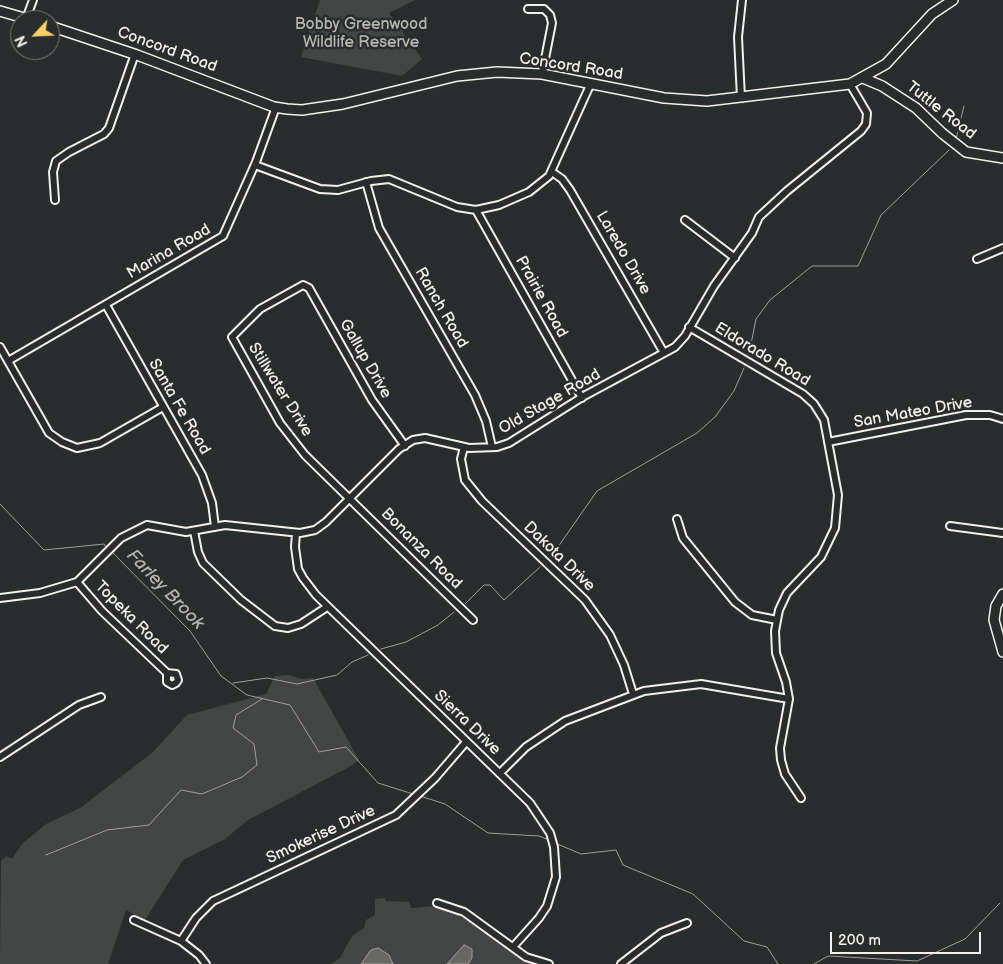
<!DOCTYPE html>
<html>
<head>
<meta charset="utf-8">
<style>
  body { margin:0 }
  #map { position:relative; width:1003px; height:964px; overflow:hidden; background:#2a2d2e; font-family:"Balsamiq Sans",sans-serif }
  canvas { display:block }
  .north { position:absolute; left:10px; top:10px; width:50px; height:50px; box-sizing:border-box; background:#2a2d2e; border:1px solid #7b7b78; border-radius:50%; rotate:245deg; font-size:14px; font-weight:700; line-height:20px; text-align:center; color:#f4f1e8 }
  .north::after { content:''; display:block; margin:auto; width:18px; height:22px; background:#ffd166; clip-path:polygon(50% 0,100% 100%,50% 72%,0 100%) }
  .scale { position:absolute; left:830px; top:932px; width:151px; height:22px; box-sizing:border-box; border:2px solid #f4f1e8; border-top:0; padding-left:6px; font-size:15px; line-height:18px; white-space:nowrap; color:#f4f1e8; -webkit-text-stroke:4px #2a2d2e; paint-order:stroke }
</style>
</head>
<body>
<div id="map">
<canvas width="1003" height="964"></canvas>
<div class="north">N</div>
<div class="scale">200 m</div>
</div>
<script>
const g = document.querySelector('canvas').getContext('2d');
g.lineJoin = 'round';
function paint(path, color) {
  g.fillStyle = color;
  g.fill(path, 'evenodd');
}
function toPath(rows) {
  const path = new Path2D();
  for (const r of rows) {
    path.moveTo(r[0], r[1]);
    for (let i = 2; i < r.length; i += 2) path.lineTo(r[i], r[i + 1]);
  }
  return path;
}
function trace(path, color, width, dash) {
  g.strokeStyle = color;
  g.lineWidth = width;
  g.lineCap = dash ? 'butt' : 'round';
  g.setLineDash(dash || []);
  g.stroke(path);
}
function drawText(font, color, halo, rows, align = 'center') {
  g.font = font + ' "Balsamiq Sans",sans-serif';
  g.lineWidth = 5;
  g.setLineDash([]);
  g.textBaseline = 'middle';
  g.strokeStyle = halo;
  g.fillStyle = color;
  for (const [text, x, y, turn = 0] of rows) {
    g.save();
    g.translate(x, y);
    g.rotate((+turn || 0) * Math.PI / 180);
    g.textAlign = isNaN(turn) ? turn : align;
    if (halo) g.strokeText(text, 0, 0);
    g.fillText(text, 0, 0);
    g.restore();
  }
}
paint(toPath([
  [320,0,415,0,389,13,422,59,402,76,301,57],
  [288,675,302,679,313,678,359,760,351,766,248,820,225,839,183,860,145,920,126,910,108,964,0,964,1,861,6,856,12,859,22,844,46,824,80,808,153,752,187,715,266,694,275,676],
  [385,898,386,901,409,902,411,908,435,906,452,912,480,927,515,954,532,964,331,964,340,958,352,936,364,928,366,920,375,915,375,899]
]), '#444645');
const water = toPath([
  [464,945,472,949,472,958,468,964,447,964,464,945],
  [378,948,389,955,393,964,361,964,371,950,378,948]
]);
paint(water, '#676866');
trace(water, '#9f9f9a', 1);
trace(toPath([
  [956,139,964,106],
  [750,349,756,319,770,300,812,266,858,266,881,215,949,150],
  [0,504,44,550,104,544,108,549],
  [111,551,190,631,221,676,247,695,290,705,319,752,346,747,378,783,413,794],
  [551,557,597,491,697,433,715,417,734,391,744,368],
  [465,604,484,585,490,585,504,600,540,567],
  [381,649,406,642,438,625,454,612],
  [233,683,267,678,297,684,337,675,352,662,368,655],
  [420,796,445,804,488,833,539,836,549,840],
  [555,843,581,854,616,850,623,865,693,894,744,941,767,947,778,964],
  [46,855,107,830,149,825,181,790,202,794,242,777,257,765,254,744,233,728,236,715,262,699],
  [814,964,828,956,917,961,965,939,1000,903]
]), '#9f9f9a', 1);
const minor = toPath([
  [528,9,544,9,550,15,552,23,542,74],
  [26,19,33,0],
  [741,98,738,37,742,0],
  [255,165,320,189,338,190,371,181,389,179,457,207,476,210,499,205,529,192,549,176,591,83],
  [552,172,562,179,570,190,664,353],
  [366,182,379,228,475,395,486,421,492,447],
  [55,200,53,172,56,161,69,152,104,134,109,128,135,54],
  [476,210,582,398],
  [685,220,735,258],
  [977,259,1003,248],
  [106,305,202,475,212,503,215,527],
  [689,327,803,394,814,404,824,420,838,495,835,528,821,557,787,593,779,610,775,631,776,653,786,682,789,699,780,748,781,760,785,774,801,798],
  [0,347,49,433,62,442,77,448,100,443,163,407],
  [8,361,223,236,256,162,276,107],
  [828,442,966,415,990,415,1003,419],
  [405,446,372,400,309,288,303,285,260,309,232,337,280,423,305,455,473,620],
  [464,447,461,459,465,480,482,501,585,600,610,635,624,665,633,694],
  [677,519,683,538,735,602,752,615,777,620],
  [950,526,1003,533],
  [194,531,198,552,203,563,241,600,275,626,288,628,301,624,327,607],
  [296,533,295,547,298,569,303,578,316,595,530,803,550,833,554,847,556,877,547,906,539,918,513,947],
  [77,582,102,611,167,673,167,682,172,685,176,683,178,680,176,674,167,673],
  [0,598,40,593,77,582,121,538,147,525,186,532,225,525,300,533,315,530,326,522,399,449,413,440,425,438,469,448,497,447,509,443,584,396,675,347,685,336,714,286,752,233,759,217,787,191,861,131,866,124,867,113,850,84],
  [0,757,79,705,101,697],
  [500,773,526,747,565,721,644,691,701,684,789,699],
  [437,903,464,912,526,957,549,964],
  [134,920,181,941,199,955,206,964],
  [181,941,196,918,213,901,396,815,435,778,466,742],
  [621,964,661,933,687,923]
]);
const major = toPath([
  [0,11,31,20],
  [50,26,137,55,274,107,287,109,302,110,343,104,457,76,497,72,542,74,664,98,707,101,850,84,886,64,932,14,953,0],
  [863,78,882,86,916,108,942,133,966,152,1003,158],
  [1003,594,996,606,994,620,1003,652]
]);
trace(minor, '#f4f1e8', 10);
trace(major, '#f4f1e8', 12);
trace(minor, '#2a2d2e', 6);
trace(major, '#2a2d2e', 9);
drawText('16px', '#b6b5af', '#2a2d2e', [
  ["Bobby Greenwood",361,25],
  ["Wildlife Reserve",361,43]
]);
drawText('16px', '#f4f1e8', '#2a2d2e', [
  ["Concord Road",167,50,20],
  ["Concord Road",571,67,9],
  ["Tuttle Road",941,111,38],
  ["Marina Road",169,252,-30],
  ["Laredo Drive",623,253,60],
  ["Prairie Road",541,297,61],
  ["Ranch Road",441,308,60],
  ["Eldorado Road",762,355,31],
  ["Gallup Drive",365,359,60],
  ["Stillwater Drive",280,390,58],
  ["Old Stage Road",550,402,-30],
  ["Santa Fe Road",179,407,60],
  ["San Mateo Drive",913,413,-10],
  ["Bonanza Road",421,549,45],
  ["Dakota Drive",559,557,44],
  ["Topeka Road",131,618,45],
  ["Sierra Drive",467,723,44],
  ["Smokerise Drive",321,835,-25]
]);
drawText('italic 18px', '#b5b3ae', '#2a2d2e', [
  ["Farley Brook",165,590,46]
]);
</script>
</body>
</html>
